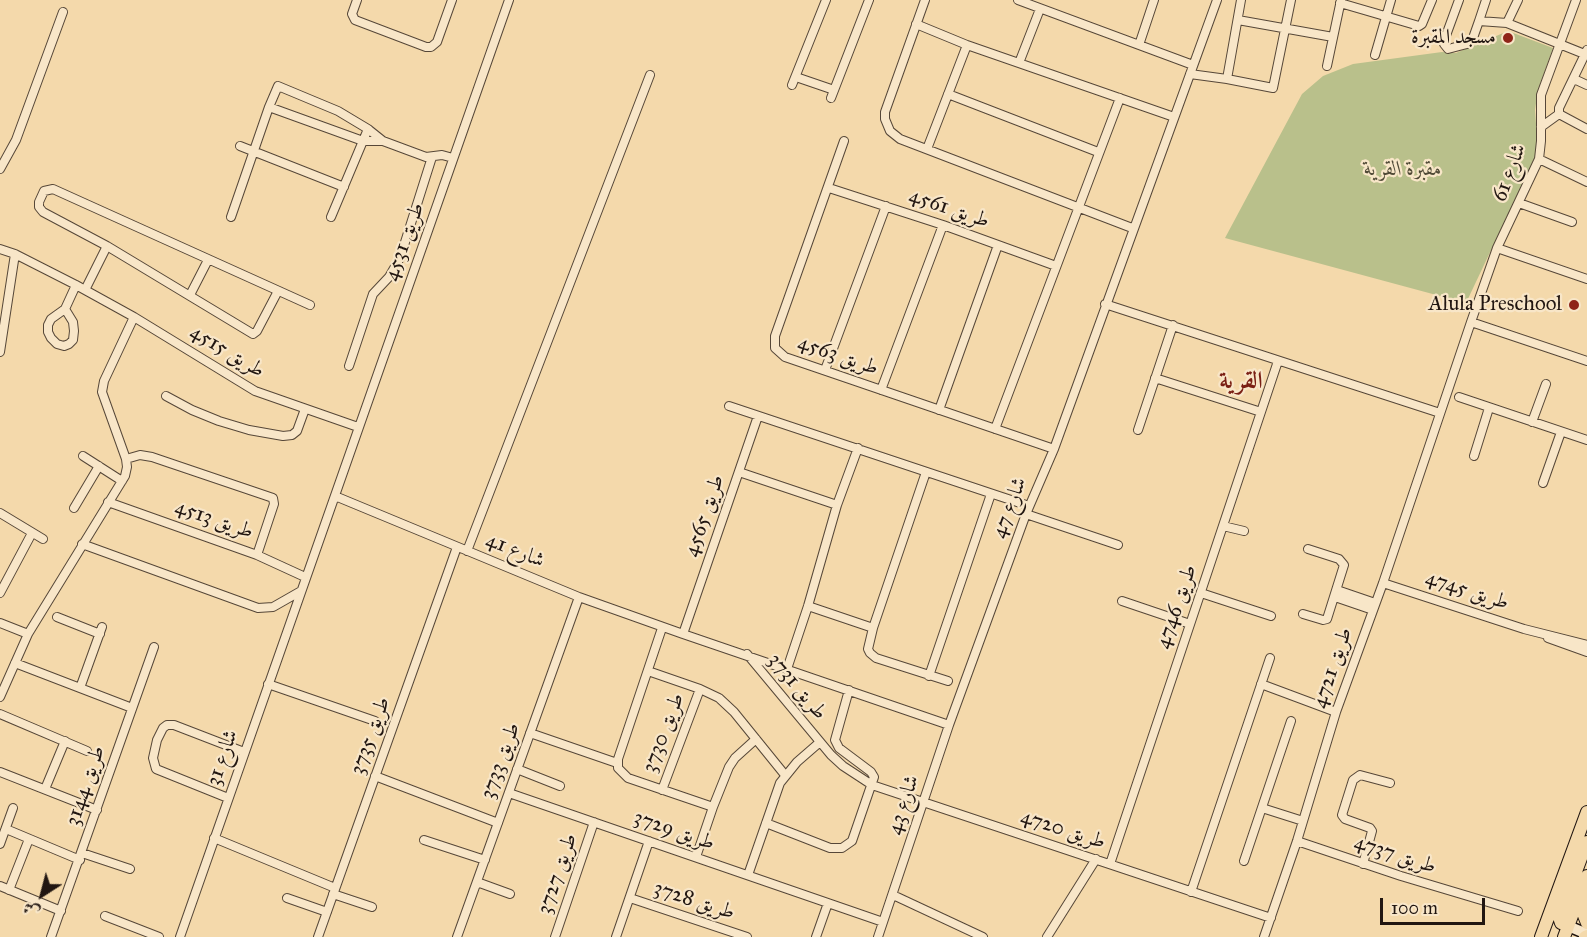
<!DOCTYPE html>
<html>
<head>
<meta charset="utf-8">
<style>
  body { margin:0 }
  #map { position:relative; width:1587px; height:937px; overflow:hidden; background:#f4d9ab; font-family:"IM FELL Great Primer",Amiri,serif }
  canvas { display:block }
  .north { position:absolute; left:12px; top:865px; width:60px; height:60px; -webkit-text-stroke:4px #f8e6c8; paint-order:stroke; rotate:216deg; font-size:16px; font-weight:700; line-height:24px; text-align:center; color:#211611 }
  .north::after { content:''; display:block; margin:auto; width:21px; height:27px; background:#211611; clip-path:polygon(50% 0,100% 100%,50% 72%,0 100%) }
  .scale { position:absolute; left:1380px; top:898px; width:105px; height:27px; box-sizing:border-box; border:3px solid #211611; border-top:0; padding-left:8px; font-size:18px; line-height:21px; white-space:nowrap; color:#211611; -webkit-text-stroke:4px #f8e6c8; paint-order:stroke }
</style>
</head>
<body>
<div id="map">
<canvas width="1587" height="937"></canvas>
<div class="north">ش</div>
<div class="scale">100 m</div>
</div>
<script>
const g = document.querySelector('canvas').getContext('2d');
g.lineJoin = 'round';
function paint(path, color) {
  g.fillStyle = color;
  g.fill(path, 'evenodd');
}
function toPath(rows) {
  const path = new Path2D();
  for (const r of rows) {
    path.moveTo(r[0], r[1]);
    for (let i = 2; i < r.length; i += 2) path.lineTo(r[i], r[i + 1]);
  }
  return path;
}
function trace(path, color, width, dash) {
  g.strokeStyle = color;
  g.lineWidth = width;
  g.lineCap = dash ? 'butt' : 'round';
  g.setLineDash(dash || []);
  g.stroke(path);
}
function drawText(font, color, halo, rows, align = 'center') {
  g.font = font + ' "IM FELL Great Primer",Amiri,serif';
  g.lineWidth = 4.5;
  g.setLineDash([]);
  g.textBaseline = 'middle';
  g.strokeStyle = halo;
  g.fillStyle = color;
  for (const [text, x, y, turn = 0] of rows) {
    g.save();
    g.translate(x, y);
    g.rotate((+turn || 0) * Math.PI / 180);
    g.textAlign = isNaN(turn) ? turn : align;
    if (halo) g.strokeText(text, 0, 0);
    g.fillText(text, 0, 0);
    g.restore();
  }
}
paint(toPath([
  [1508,31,1553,48,1538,90,1535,110,1538,151,1466,303,1225,238,1302,94,1323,76,1353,64,1442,52,1456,53]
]), '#b9c08b');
const street = toPath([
  [357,0,352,14,355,20,426,47,431,47,437,42,452,0],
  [925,0,885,112,885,119,890,131,900,139,1132,228],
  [1018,0,1193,65],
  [1459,0,1444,41,1444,44,1448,49,1467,44,1473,38,1479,21,1507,23,1587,55],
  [1340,3,1419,26,1422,24,1432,0],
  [1238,20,1333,37],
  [1479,21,1486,0],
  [1507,23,1518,0],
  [916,24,967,45,1174,117],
  [1139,45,1154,0],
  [1375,55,1391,0],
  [1019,63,1040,9],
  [1327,66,1341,0],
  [1190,74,1227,79,1241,0],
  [796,77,834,90],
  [1227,79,1273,88,1291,0],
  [1574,79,1587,85],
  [792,85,826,0],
  [948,94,1098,152],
  [831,98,869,0],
  [269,107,363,141,383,141,426,157,442,155,453,158],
  [1559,114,1559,108,1587,50],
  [1559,114,1587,129],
  [1541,127,1559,114],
  [844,141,775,336,775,348,785,357,1054,449],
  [240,146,344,187],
  [927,149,967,45],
  [1539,159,1587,182],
  [0,169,16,140,63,12],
  [829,188,943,225,1056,266],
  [1519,203,1572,222],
  [231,217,269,107,278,86,338,111,368,129,383,141],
  [331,217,368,129],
  [1497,248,1587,279],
  [0,249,15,254,76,285,134,317,255,391,358,427],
  [85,290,107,246],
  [278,291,257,331,253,334,107,246,43,212,39,207,39,202,44,191,53,189,310,305],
  [190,295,208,260],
  [1105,304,1440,413],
  [65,309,73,322,74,331,73,340,69,344,64,346,57,344,51,338,48,332,48,325,51,319,65,309,76,285],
  [1471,322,1587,361],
  [0,352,15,254],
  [349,366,373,294,389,277,400,258,432,157],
  [825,370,886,206],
  [1155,378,1261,412],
  [881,390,943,225],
  [166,396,192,410,219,421,249,430,283,436,292,435,297,431,305,409],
  [1459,397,1587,440],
  [729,406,1029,506],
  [939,410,998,245],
  [1532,422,1546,384],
  [995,429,1120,98],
  [1138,430,1173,325],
  [83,456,122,481],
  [1474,456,1489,408],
  [126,459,140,455,152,457,273,498,274,504,257,555],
  [739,472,837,505],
  [1543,483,1561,432],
  [335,496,579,597,683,634,758,416],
  [108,502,257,555,305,577],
  [74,508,99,466],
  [0,513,43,539],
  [1026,514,1118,545],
  [1223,526,1244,531],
  [82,544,258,608,273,607,301,591],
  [467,551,650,75],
  [1383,583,1524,629,1587,645],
  [1337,590,1375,603],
  [0,593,32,533],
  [1201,593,1271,616],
  [1335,597,1373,610],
  [1122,601,1190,624],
  [808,606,873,628,868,649,870,653,876,658,948,681],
  [1303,614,1323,620,1327,619,1344,565,1339,559,1308,549],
  [57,617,100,634],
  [0,623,28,634],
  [662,628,618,759,618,768,628,778,713,807],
  [873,628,926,472],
  [683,634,949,725],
  [1548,638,1587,652],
  [747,654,831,755,843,766,872,785,1271,918],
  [15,663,132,708],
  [787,669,808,606,837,505,858,448],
  [648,671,700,689,719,698,734,712,785,775],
  [929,676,991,494],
  [268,684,375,721],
  [1261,684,1336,712],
  [80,688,102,627],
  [0,697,28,634,125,476,127,467,126,459,102,392,104,381,134,317],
  [0,714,87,751],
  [530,733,617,763],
  [517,769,560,786],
  [0,772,97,810],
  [375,776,498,823],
  [45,789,65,741],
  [662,790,700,689],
  [509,793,883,922],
  [228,798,156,769,153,758,157,740,163,728,167,725,174,725,244,752],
  [1262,808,1303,821],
  [766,823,830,848,842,848,852,841,874,777,871,772,839,748,835,740,849,690],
  [6,829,80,860],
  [214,838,335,888],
  [424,840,485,860],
  [1297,841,1401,876,1518,911],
  [0,844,13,808],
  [82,853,130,869],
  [696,857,713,807,729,767,735,758,756,739],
  [1244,861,1291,721],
  [1110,864,1278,361],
  [1363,864,1372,831,1370,828,1345,819,1342,815,1353,780,1360,775,1390,783],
  [748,875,780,783,797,762,820,742],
  [477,882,510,894],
  [0,886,61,911],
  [9,890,29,839],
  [1191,892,1270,658],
  [333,894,372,907],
  [893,895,983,937],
  [287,898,327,912],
  [630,898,747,937],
  [105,916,159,937],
  [51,937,154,647],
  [180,937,509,0],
  [318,937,457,547],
  [457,937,579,597],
  [555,937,594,822],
  [616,937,649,841],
  [816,937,828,903],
  [878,937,949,725,1026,514,1054,449,1217,0],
  [1047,937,1096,859],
  [1264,937,1297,841,1336,712,1383,583,1471,322,1497,248,1539,159,1541,141,1541,95,1576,0]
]);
const secondary = toPath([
  [1568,926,1587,934]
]);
const primary = toPath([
  [1583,895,1583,913,1587,923],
  [1568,926,1561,923,1559,917,1587,842],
  [1541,937,1587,812],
  [1564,937,1587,876],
  [1585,937,1587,936]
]);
trace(street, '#564738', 10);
trace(secondary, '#211611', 13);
trace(primary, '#211611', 14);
trace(street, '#f8e6c8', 8);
trace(secondary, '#f8e6c8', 10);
trace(primary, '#f4d9ab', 12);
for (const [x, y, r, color] of [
  [1508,38,6,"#8f2418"],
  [1574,305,6,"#8f2418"]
]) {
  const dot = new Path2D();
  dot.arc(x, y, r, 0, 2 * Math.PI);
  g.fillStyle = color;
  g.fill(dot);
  trace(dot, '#f8e6c8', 2);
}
drawText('21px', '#211611', '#f8e6c8', [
  ["مسجد المقبرة",1496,38],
  ["Alula Preschool",1562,305]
], 'right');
drawText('italic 21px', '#4f4936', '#f8e6c8', [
  ["مقبرة القرية",1403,170]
]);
drawText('21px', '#211611', '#f8e6c8', [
  ["شارع 61",1510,173,-69],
  ["طريق 4561",949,209,19],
  ["طريق 4531",405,242,-70],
  ["طريق 4515",227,352,31],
  ["طريق 4563",838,356,19],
  ["شارع 47",1010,508,-69],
  ["طريق 4565",705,516,-71],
  ["طريق 4513",214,520,19],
  ["شارع 41",515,551,22],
  ["طريق 4745",1467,591,18],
  ["طريق 4746",1177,607,-71],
  ["طريق 4721",1333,668,-71],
  ["طريق 3731",797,687,50],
  ["طريق 3730",664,733,-69],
  ["طريق 3735",371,736,-70],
  ["شارع 31",223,758,-71],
  ["طريق 3733",501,761,-70],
  ["طريق 3144",86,786,-71],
  ["شارع 43",904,805,-72],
  ["طريق 4720",1063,830,18],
  ["طريق 3729",674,831,19],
  ["طريق 4737",1395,855,18],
  ["طريق 3727",558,874,-71],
  ["طريق 3728",694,901,18]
]);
drawText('bold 24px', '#7a1f14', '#f8e6c8', [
  ["القرية",1241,382]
]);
</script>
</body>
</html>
